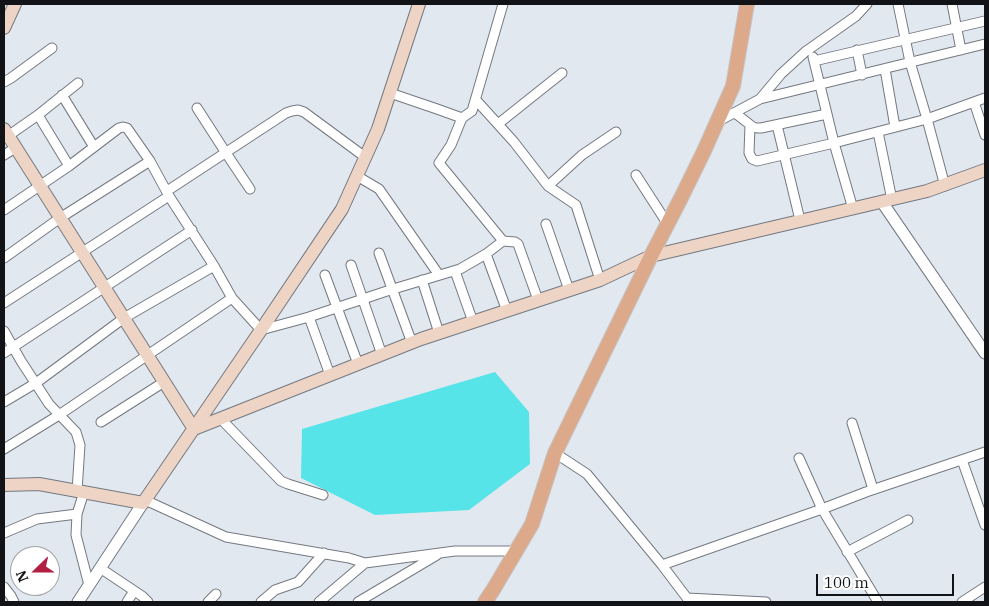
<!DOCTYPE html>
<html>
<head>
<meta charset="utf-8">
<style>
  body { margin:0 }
  #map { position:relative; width:989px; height:606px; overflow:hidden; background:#e2e8f0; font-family:"IBM Plex Serif",serif }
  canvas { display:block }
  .frame { position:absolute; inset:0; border:5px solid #111316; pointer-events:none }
  .north { position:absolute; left:10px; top:546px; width:50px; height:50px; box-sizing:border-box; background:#fff; border:1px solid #a0a1a2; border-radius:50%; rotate:248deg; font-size:14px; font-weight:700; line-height:20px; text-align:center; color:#111316 }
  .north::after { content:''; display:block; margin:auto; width:18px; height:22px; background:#b21f43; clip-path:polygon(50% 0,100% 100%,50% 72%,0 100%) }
  .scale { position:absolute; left:816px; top:574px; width:138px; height:22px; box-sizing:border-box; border:2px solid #111316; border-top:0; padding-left:6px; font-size:15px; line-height:18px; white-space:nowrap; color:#111316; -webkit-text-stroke:4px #fff; paint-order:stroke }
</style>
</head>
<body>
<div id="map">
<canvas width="989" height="606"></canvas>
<div class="frame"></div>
<div class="north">N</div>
<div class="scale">100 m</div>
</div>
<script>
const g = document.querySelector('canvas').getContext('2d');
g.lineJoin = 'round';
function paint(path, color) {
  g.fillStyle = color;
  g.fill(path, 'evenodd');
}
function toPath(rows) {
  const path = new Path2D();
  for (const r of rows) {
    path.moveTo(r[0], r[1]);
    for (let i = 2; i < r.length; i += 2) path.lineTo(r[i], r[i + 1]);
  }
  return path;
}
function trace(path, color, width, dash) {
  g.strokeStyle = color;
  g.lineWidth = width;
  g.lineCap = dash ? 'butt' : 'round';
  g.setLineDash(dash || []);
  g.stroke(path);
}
paint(toPath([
  [495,372,529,412,530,464,469,510,375,515,301,478,302,429]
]), '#57e4e8');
const minor = toPath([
  [898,4,910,62,927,119,945,186],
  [952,4,961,50],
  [857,50,862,75],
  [814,61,985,21],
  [885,69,895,127],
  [4,82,11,78,52,48],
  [62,95,94,147],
  [760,99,985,44],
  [476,100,514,142,548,186,582,155,616,132],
  [974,102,985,135],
  [197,108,226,153,250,189],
  [735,113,753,127,757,128,761,128,827,114,813,57],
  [827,114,834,143,853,209],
  [38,115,69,166],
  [462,118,472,111,503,4],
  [717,122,760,99,781,74,805,52,856,16,867,4],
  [498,124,562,73],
  [750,125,749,153,752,159,757,161,834,143,927,119,985,98],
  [777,125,800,220],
  [878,132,892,200],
  [8,136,38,115,78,83],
  [4,155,15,148],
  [636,175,667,223],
  [357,176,379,189,439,275],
  [548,186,576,205,600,280],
  [167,191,286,113,292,111,298,110,304,112,365,157],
  [4,210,69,166,119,128,123,127,127,128,150,161,169,196,214,266,232,298,261,330,309,317,390,290,460,269,486,254,503,241,439,163,451,145,462,118,437,109,390,93],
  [546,224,569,290],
  [503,241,515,242,518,244,538,300],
  [379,253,412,343],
  [486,254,507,311],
  [4,258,60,218,150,161],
  [351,265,382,355],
  [455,271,473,322],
  [325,275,358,364],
  [422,280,439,333],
  [4,303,169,196],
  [309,317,330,375],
  [4,331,21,361,49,404,76,432,80,445,77,491],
  [4,353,192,230],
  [4,402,36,383,124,318,214,266],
  [220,418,281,481,288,484,323,495],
  [101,422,164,382],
  [852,423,873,489],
  [4,449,59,415,232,298],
  [555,453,587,474,662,565,690,602],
  [799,458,822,509,878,602],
  [962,460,985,525],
  [84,492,77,514,76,535,89,585],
  [145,500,226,537,349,558,365,563,455,551,516,551],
  [4,533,37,519,77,514],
  [847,552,908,520],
  [662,565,822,509,866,492,985,452],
  [100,568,142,596,148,602],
  [4,587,11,596,14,602],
  [687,598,766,602],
  [127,602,134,591],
  [208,602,216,594],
  [261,602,275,590,298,582,324,553],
  [319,602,365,563],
  [358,602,437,555],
  [962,602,985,587]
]);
const tertiary = toPath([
  [882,202,985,353],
  [78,602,143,503]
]);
const secondary = toPath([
  [4,28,15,4],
  [4,129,194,429,421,339,600,280,651,256,927,191,985,170],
  [4,485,39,484,143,503,261,330,342,209,378,129,419,4]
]);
const primary = toPath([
  [485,602,493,590,532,524,555,453,651,256,681,198,704,151,733,86,747,4]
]);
trace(minor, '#747980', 11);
trace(tertiary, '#747980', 13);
trace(secondary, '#747980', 14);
trace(primary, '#c6c6c7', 16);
trace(minor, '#fff', 9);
trace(tertiary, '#fff', 11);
trace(secondary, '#edd4c5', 12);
trace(primary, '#dca98b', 14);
</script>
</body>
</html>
